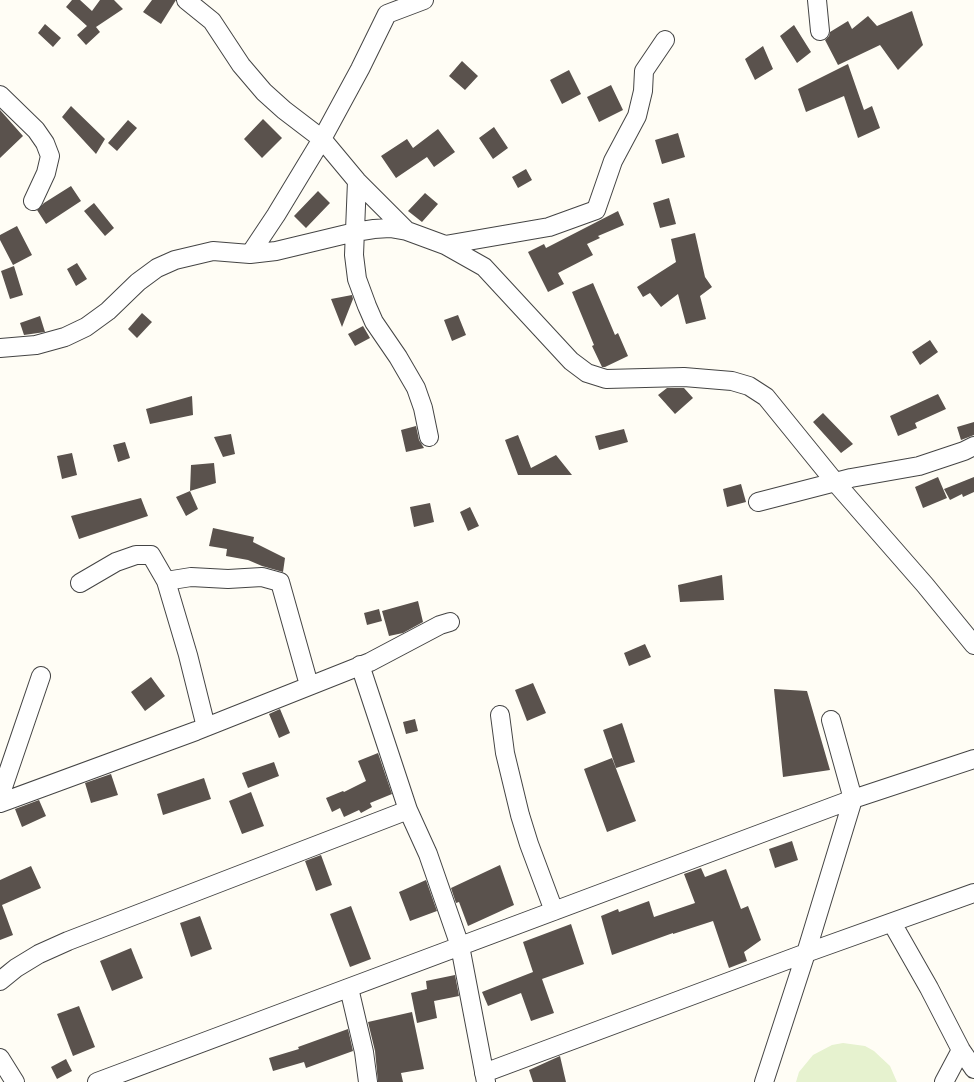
<!DOCTYPE html>
<html>
<head>
<meta charset="utf-8">
<style>
  body { margin:0 }
  canvas { display:block; background:#fffdf5 }
</style>
</head>
<body>
<canvas width="974" height="1082"></canvas>
<script>
const g = document.querySelector('canvas').getContext('2d');
g.lineJoin = 'round';
function paint(path, color) {
  g.fillStyle = color;
  g.fill(path, 'evenodd');
}
function toPath(rows) {
  const path = new Path2D();
  for (const r of rows) {
    path.moveTo(r[0], r[1]);
    for (let i = 2; i < r.length; i += 2) path.lineTo(r[i], r[i + 1]);
  }
  return path;
}
function trace(path, color, width, dash) {
  g.strokeStyle = color;
  g.lineWidth = width;
  g.lineCap = dash ? 'butt' : 'round';
  g.setLineDash(dash || []);
  g.stroke(path);
}
paint(toPath([
  [843,1043,865,1046,874,1051,890,1066,897,1082,796,1082,799,1072,813,1055,832,1045]
]), '#e6f2cf');
paint(toPath([
  [72,0,80,0,92,11,100,0,114,0,123,9,96,27,100,32,86,45,77,35,87,26,66,7],
  [152,0,176,0,161,24,143,12],
  [912,11,923,45,898,70,880,45,838,65,825,40,829,36,830,32,848,21,852,29,868,16,877,26],
  [45,24,61,38,53,47,38,33],
  [794,25,811,52,797,63,780,36],
  [763,46,773,69,755,80,745,59],
  [462,61,478,76,465,90,449,76],
  [848,64,864,110,872,106,880,128,858,138,844,96,806,112,798,89],
  [569,70,581,94,562,104,550,80],
  [611,85,623,110,599,122,587,97],
  [71,106,105,139,96,154,62,117],
  [0,110,23,136,0,158],
  [263,119,282,138,262,158,244,139],
  [128,120,137,128,117,151,108,143],
  [494,127,508,148,493,159,479,138],
  [438,129,455,152,434,167,427,157,396,178,381,156,407,139,413,148],
  [678,133,685,157,662,164,655,140],
  [526,169,532,180,518,188,512,177],
  [71,186,81,201,46,224,37,210,44,203],
  [318,191,330,203,306,228,294,216],
  [425,193,438,204,422,222,408,211],
  [669,198,676,224,660,228,653,203],
  [94,203,114,228,105,236,84,211],
  [618,211,624,225,598,236,600,238,587,244,593,255,558,273,564,284,548,292,528,252,544,244,546,248],
  [17,226,32,255,13,265,0,240,0,235],
  [695,233,705,277,712,287,700,296,706,319,686,324,678,294,661,307,650,293,643,297,637,287,676,262,671,239],
  [77,263,87,279,76,286,67,269],
  [14,266,23,295,10,299,1,271],
  [593,283,615,335,618,333,628,356,605,367,602,367,592,346,594,345,572,292],
  [352,295,353,299,342,327,331,299],
  [142,313,152,322,137,338,128,329],
  [458,315,466,335,452,341,444,320],
  [40,316,45,332,24,335,20,323],
  [363,326,370,338,355,346,348,334],
  [930,340,938,352,920,365,912,352],
  [667,388,684,388,693,398,675,414,658,395],
  [938,394,946,409,915,423,917,428,898,436,890,416],
  [192,396,193,415,150,424,146,409],
  [823,413,853,444,841,453,813,422],
  [974,422,974,435,961,440,957,427],
  [416,426,419,440,424,448,406,452,401,430],
  [624,429,628,442,599,450,595,436],
  [231,434,235,454,223,457,214,437],
  [518,435,531,468,556,455,572,475,517,475,518,475,505,440],
  [125,442,130,458,118,462,113,445],
  [72,453,77,475,62,479,57,456],
  [214,463,216,483,190,491,191,465],
  [938,477,947,498,923,508,915,487],
  [974,477,974,492,963,497,962,494,950,500,944,489],
  [741,484,746,502,727,507,723,489],
  [190,491,198,509,186,516,176,497],
  [141,498,148,516,79,539,71,516],
  [430,503,434,522,414,527,410,507],
  [470,507,479,526,468,531,460,512],
  [213,528,254,537,253,542,285,558,283,572,262,566,248,560,226,556,227,549,209,546],
  [722,575,724,600,680,602,678,585],
  [418,601,423,622,403,633,389,636,382,611],
  [379,609,382,621,367,625,364,613],
  [645,644,651,657,629,666,624,653],
  [151,677,165,696,145,711,131,692],
  [533,683,546,713,527,721,515,690],
  [774,689,807,691,830,770,783,777],
  [280,709,290,733,279,738,269,714],
  [415,719,418,731,406,734,403,722],
  [622,723,635,762,616,768,603,730],
  [378,753,392,794,370,803,372,807,361,813,359,810,344,817,340,808,332,812,326,798,343,791,344,792,366,781,358,761],
  [612,758,636,821,607,832,584,769],
  [274,762,279,776,248,788,242,773],
  [111,774,118,795,91,803,85,783],
  [204,778,211,799,163,815,157,794],
  [251,792,264,826,242,834,229,801],
  [39,800,46,816,22,827,15,809],
  [792,841,798,860,775,868,769,849],
  [321,855,332,885,316,891,305,861],
  [500,865,514,905,468,926,459,902,456,903,451,888],
  [31,866,41,888,2,905,13,935,0,940,0,880],
  [701,868,705,877,726,869,741,909,748,906,761,940,744,952,747,961,729,968,713,921,673,934,673,933,612,955,601,916,618,909,619,912,649,901,654,917,695,903,684,874],
  [426,880,437,911,410,921,399,892],
  [351,906,371,959,350,967,330,914],
  [200,916,212,949,191,957,180,923],
  [571,924,584,964,542,979,554,1013,531,1021,521,993,488,1006,482,992,533,972,523,942],
  [131,948,143,978,112,991,100,961],
  [455,975,459,996,434,1001,437,1018,417,1023,411,993,427,989,426,981],
  [79,1006,95,1047,73,1056,57,1014],
  [412,1012,424,1069,401,1073,403,1082,378,1082,375,1051,368,1022],
  [348,1029,353,1051,306,1068,304,1062,273,1071,269,1058,299,1049,298,1047],
  [560,1056,566,1082,533,1082,529,1070],
  [66,1059,72,1071,57,1079,51,1067]
]), '#5a524d');
const minor = toPath([
  [186,0,212,21,241,65,264,92,284,110,322,139,357,181,407,231],
  [817,0,820,31],
  [0,95,36,130,45,143,50,156,46,173,33,201],
  [357,181,354,255,357,279,367,306,374,322,398,357,416,388,423,408,429,437],
  [445,245,549,227,596,210,613,161,637,116,643,91,644,71,665,40],
  [250,254,276,215,322,139,360,69,387,14,424,0],
  [0,348,36,345,65,337,86,327,108,311,138,282,157,268,175,260,213,251,250,254,276,251,355,232,374,229,390,228,407,231,445,245,484,267,571,361,587,373,606,379,684,377,732,381,749,386,766,397,835,482,925,585,974,645],
  [758,502,851,478,919,466,964,451,974,446],
  [166,581,188,655,206,727],
  [80,583,116,562,136,555,151,555,166,581,191,577,228,579,262,577,280,582,309,685],
  [360,665,408,810,428,854,460,946,486,1082],
  [500,715,505,753,520,815,529,844,554,911],
  [0,796,41,676],
  [0,803,196,731,370,662,440,625,450,622],
  [892,923,929,988,961,1050,974,1069],
  [0,981,16,968,39,954,68,941,408,810],
  [349,988,364,1052,368,1082],
  [0,1058,15,1082],
  [484,1073,806,953,974,893],
  [97,1082,853,799,974,759],
  [764,1082,806,953,853,799,831,720],
  [944,1082,961,1050]
]);
trace(minor, '#444', 20);
trace(minor, '#fff', 18);
</script>
</body>
</html>
